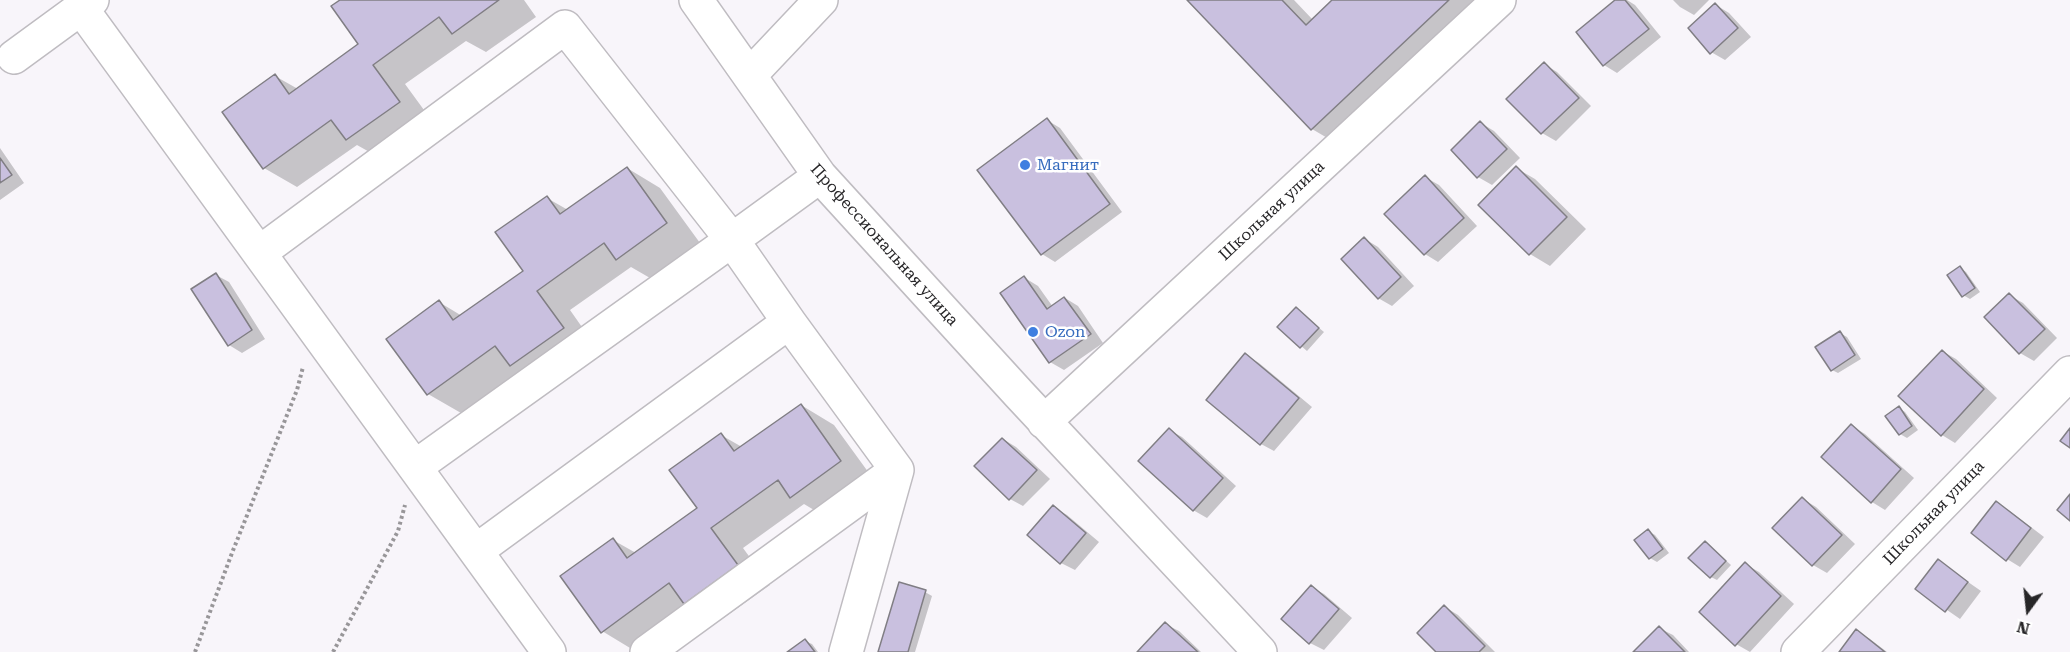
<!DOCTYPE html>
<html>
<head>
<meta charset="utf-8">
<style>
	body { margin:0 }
	#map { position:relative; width:2070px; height:652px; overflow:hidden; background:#f8f5fa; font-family:"Roboto Serif",serif }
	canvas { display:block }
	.north { position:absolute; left:1998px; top:580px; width:60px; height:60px; -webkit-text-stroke:4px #fff; paint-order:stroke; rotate:195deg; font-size:16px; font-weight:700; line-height:24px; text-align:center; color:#272628 }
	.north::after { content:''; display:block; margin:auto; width:21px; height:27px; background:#272628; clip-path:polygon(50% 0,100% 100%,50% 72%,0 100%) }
</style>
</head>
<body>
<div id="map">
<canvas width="2070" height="652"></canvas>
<div class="north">N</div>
</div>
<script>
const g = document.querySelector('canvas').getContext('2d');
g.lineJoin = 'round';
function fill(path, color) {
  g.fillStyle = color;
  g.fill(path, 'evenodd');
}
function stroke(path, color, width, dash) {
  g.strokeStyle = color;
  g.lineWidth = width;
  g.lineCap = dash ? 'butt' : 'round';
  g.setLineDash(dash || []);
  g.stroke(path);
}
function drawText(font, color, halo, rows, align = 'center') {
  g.font = font + ' "Roboto Serif",serif';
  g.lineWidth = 5;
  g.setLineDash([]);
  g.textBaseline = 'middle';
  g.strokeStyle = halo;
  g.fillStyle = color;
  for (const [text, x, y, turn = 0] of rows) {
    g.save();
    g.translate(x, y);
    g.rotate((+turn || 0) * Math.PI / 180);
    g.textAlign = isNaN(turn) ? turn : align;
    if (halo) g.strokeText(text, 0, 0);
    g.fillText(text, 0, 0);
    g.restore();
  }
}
fill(new Path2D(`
	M343 0H524L536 17 486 52 466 41 405 84 432 121 380 158 357 145 297 187 264 168 275 76 298 89 361 45Z
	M1189 0H1294L1313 20 1334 0H1496L1341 146 1312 129Z
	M1617 0H1627L1635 5 1661 37 1617 73 1604 65Z
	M1673 0H1709L1694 15 1680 7Z
	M1716 5 1729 13 1751 37 1725 60 1711 52Z
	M1544 64 1557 72 1591 106 1556 141 1542 133 1508 99Z
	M1047 120 1060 128 1122 212 1055 262 1042 254Z
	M1481 123 1494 131 1520 158 1492 185 1478 177Z
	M0 148 24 183 0 200Z
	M627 168 660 188 700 243 650 278 631 267 570 310 596 347 544 384 521 371 461 413 428 394 439 302 462 316 525 271 547 198 568 210Z
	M1516 168 1535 179 1586 229 1550 266 1530 254 1480 205Z
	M1425 177 1439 185 1477 226 1438 262 1425 254Z
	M1365 239 1378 247 1414 286 1392 306 1378 298Z
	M1960 268 1966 272 1980 292 1970 299 1963 295Z
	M216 275 229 282 265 339 242 353 229 345Z
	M1025 278 1038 286 1053 307 1065 298 1078 306 1103 343 1064 370 1050 362Z
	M2009 295 2023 303 2057 338 2034 361 2020 353 1986 317Z
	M1296 309 1324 332 1307 351 1279 327Z
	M1840 333 1847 337 1861 359 1838 373 1832 370Z
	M1942 351 1956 359 1997 398 1955 443 1942 435Z
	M1246 355 1259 363 1312 407 1274 451 1261 444Z
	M801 405 834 425 874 480 824 516 804 504 743 548 770 585 718 622 694 608 635 651 602 631 613 540 636 553 699 508 721 435 742 447Z
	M1899 408 1905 412 1918 430 1907 438 1900 434Z
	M1852 426 1865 434 1914 478 1885 510 1872 502Z
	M1169 430 1182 437 1236 486 1207 518 1193 510Z
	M1003 439 1016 447 1050 479 1023 506 1010 499Z
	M1803 499 1816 507 1855 544 1827 573 1813 565 1774 528Z
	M1996 503 2010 511 2044 537 2020 567 2007 559Z
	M1053 507 1067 515 1099 542 1075 570 1061 563Z
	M1648 531 1655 535 1669 553 1657 562 1650 558 1636 540Z
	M1705 542 1731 565 1717 580 1711 577Z
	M1938 561 1981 591 1960 619 1917 589Z
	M1745 564 1759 572 1794 604 1750 652 1736 644Z
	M1311 587 1324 594 1352 618 1324 650 1310 643Z
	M925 592 932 596 915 652H880Z
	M1445 607 1458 615 1495 652H1438Z
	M1165 624 1179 631 1201 652H1139Z
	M1659 628 1673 635 1689 652H1635Z
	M1857 631 1870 639 1887 652H1840Z
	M805 641 812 644 818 652H789Z`), '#0003');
const building = new Path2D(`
	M340 0H499L452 34 439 17 373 65 400 102 346 140 331 120 263 169 222 112 275 74 289 94 358 44 331 6Z
	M1187 0H1282L1306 25 1332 0H1449L1311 130Z
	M1615 0H1625L1649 29 1603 66 1576 32Z
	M1715 3 1738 28 1710 54 1688 28Z
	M1544 62 1579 98 1541 134 1506 99Z
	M1047 118 1110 204 1041 255 977 170Z
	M1480 121 1507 149 1477 178 1451 150Z
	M0 158 12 175 0 183Z
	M1516 166 1567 217 1529 255 1478 205Z
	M627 167 667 223 616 260 604 243 537 291 564 328 510 366 495 346 427 395 386 339 439 300 453 320 523 271 495 232 547 196 560 214Z
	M1425 175 1464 218 1424 255 1384 214Z
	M1364 237 1401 277 1378 299 1341 259Z
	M1960 266 1975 288 1962 297 1947 275Z
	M216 273 252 330 228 346 191 289Z
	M1024 276 1047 309 1064 297 1091 334 1049 363 1000 293Z
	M2009 293 2045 329 2019 354 1984 317Z
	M1296 307 1319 328 1300 348 1277 327Z
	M1840 331 1855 355 1831 371 1815 347Z
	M1942 350 1984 389 1941 436 1898 396Z
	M1245 353 1299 398 1260 445 1206 400Z
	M801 404 841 461 790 498 778 480 711 528 738 565 684 604 669 583 601 633 560 576 613 538 627 558 697 508 669 470 721 433 734 451Z
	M1899 406 1912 426 1899 435 1885 416Z
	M1851 424 1901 469 1871 503 1821 457Z
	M1169 428 1223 478 1193 511 1138 461Z
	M2070 428V448L2060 441Z
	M1002 438 1037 470 1009 500 974 466Z
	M2070 494V521L2057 510Z
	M1802 497 1842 535 1812 566 1772 528Z
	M1996 501 2031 528 2006 561 1971 533Z
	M1053 505 1086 533 1060 564 1027 535Z
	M1648 529 1663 549 1649 559 1634 540Z
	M1705 541 1726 561 1710 578 1688 558Z
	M1938 559 1968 582 1945 612 1915 589Z
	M1745 562 1781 596 1735 646 1699 612Z
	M899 582 926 590 908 652H878Z
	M1311 585 1339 609 1309 644 1281 619Z
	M1444 605 1485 646 1479 652H1436L1417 633Z
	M1165 622 1198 652H1137Z
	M1659 626 1685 652H1633Z
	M1856 629 1885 652H1839Z
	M805 639 815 652H787Z`);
fill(building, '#c9c0df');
stroke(building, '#807e84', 1.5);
const minor = new Path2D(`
	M696 0 820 176 1019 394 1260 652
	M81 8 549 652
	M14 57 92 0
	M750 75 821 0
	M259 253 565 27 732 240 415 467
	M1044 422 1499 0
	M476 551 789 322 732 240 820 176
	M647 652 897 470 789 322
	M846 652 897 470
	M1798 652 2070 373`);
stroke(minor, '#bfbcc1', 36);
stroke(new Path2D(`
	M195 652 232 553 297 390 303 367
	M333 652 398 531 405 505`), '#989699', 4, [3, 3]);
stroke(minor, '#fff', 33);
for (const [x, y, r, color] of [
	[1025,165,6,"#3f7fe0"],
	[1033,332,6,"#3f7fe0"]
]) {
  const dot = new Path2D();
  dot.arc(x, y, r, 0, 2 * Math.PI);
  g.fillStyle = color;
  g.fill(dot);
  stroke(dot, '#fff', 2);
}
drawText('16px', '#366cbe', '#fff', [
	["Магнит",1037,165],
	["Ozon",1045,332]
], 'left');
drawText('16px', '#272628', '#fff', [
	["Школьная улица",1272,211,-43],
	["Профессиональная улица",884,245,48],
	["Школьная улица",1934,513,-46]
]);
</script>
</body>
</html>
